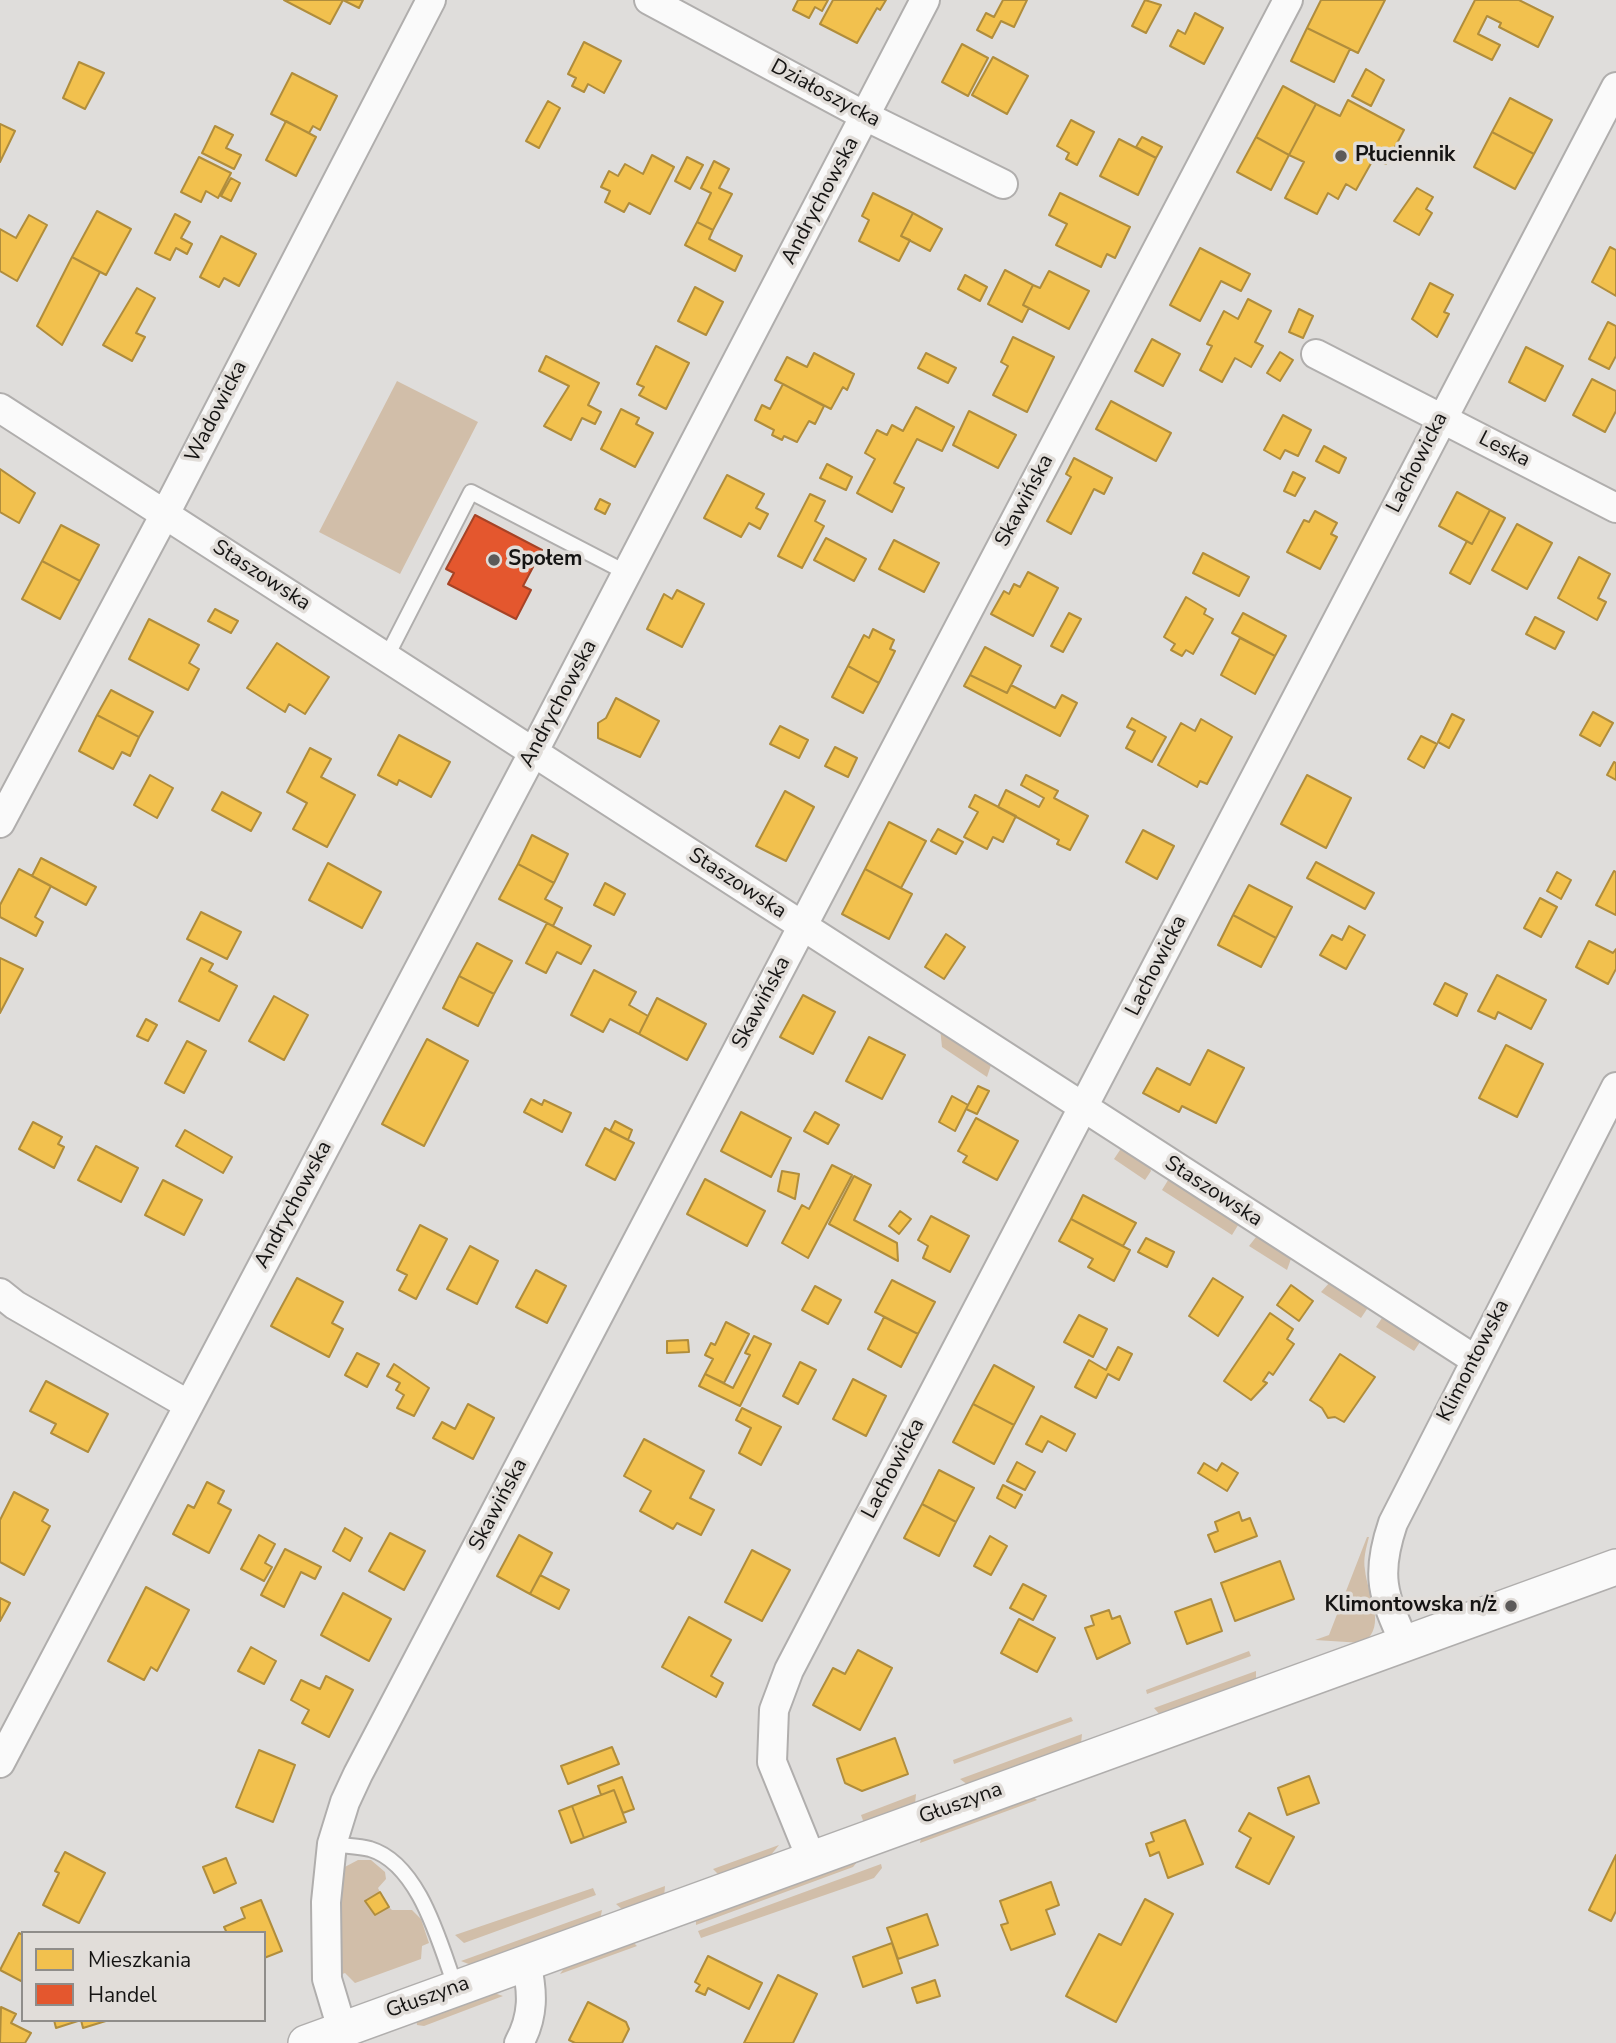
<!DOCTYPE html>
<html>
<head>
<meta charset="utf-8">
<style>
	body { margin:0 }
	#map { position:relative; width:1616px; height:2043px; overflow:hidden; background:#dfdddb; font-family:"Nunito Sans",sans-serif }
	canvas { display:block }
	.legend { position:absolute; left:21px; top:1931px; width:245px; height:91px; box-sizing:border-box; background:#e1ddd9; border:2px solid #8f8d8a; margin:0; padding:9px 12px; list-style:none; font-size:21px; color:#151413 }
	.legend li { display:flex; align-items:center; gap:14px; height:35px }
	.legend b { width:35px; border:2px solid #8f8d8a }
</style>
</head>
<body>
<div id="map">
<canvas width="1616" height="2043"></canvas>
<ul class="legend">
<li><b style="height:19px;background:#f2c14e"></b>Mieszkania</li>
<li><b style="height:19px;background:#e4572e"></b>Handel</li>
</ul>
</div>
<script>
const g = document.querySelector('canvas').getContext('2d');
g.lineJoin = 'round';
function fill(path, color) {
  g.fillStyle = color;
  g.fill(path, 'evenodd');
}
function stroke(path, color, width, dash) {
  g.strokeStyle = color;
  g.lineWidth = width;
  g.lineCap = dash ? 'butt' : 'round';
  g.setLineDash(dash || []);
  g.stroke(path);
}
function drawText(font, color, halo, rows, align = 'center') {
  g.font = font + ' "Nunito Sans",sans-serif';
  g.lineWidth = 7;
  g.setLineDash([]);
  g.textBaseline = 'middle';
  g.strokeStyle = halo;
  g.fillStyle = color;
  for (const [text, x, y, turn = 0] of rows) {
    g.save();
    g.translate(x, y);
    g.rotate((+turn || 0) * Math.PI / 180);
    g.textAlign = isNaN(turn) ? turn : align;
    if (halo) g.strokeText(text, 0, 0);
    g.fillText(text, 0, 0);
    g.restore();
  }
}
fill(new Path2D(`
	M397 381 478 422 400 574 319 532Z
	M940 1028 992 1062 987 1077 942 1047Z
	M1122 1147 1149 1164 1151 1171 1145 1180 1114 1159Z
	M1170 1177 1240 1222 1232 1235 1162 1190Z
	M1261 1236 1292 1256 1287 1270 1249 1246 1256 1237Z
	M1331 1281 1366 1303 1367 1309 1361 1318 1321 1292Z
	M1388 1317 1422 1339 1414 1351 1376 1327 1382 1318Z
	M1367 1537H1369C1366 1549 1363 1558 1365 1570 1367 1594 1388 1625 1363 1643L1315 1640 1329 1635Z
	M1249 1651 1251 1656 1147 1694 1146 1690Z
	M1256 1671V1681L1161 1716 1154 1708Z
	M1071 1717 1073 1721 954 1764 953 1760Z
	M1082 1734 1081 1744 968 1785 960 1779Z
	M916 1794 915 1804 864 1823 861 1815Z
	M1030 1794 1037 1800 920 1843 922 1834Z
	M779 1845 770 1856 720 1876 713 1869Z
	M358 1860H371L385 1872 386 1879 378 1888 380 1892 366 1901 375 1915 389 1907 392 1910H412L421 1919 429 1943 422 1946 421 1959 355 1983 345 1973 337 1976 341 1869Z
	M858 1861 853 1867 696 1925V1916Z
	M881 1864 882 1868 874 1878 701 1938 698 1931Z
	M665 1886 664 1897 624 1911 616 1904Z
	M593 1888 596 1895 464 1943 455 1935Z
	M602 1910 600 1920 471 1965 461 1961Z
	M631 1940 637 1946 560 1974 565 1967Z
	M494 1993 503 1996 424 2026 417 2025 416 2019Z`), '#d1bea9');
const homes = new Path2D(`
	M284 0H343L330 24Z
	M343 0H363L359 8Z
	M798 0H828L822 11 815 7 809 18 793 10Z
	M833 0H886L880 10 877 8 857 43 820 24Z
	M1003 0H1027L1014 27 1001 21 992 38 977 30 986 13 994 17Z
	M1145 0 1161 5 1146 33 1132 26Z
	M1321 0H1385L1358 53 1307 28Z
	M1475 0H1519L1553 17 1538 47 1499 27 1501 23 1487 16 1478 34 1500 45 1492 60 1454 41Z
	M1195 13 1223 28 1204 64 1170 46 1178 30 1185 34Z
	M1307 28 1350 49 1334 82 1291 61Z
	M584 42 621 61 604 93 588 84 584 92 572 86 576 78 568 74Z
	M962 44 988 58 968 96 942 82Z
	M993 57 1028 76 1007 114 972 95Z
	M79 62 104 73 85 109 63 98Z
	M1366 69 1384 80 1371 106 1352 96Z
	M292 73 337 96 320 130 313 126 309 133 271 114Z
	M1283 86 1316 104 1289 155 1256 137Z
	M1510 98 1552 120 1534 154 1492 132Z
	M1348 100 1404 130 1386 164 1374 158 1356 190 1346 184 1338 199 1328 193 1317 214 1285 198 1304 162 1289 155 1316 104 1340 116Z
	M548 101 560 108 539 148 526 141Z
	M1071 120 1094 132 1077 165 1066 159 1069 153 1057 146Z
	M286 121 316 137 296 176 266 160Z
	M0 124 15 131 0 162Z
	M215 126 233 135 226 148 241 155 234 169 202 153Z
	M1492 132 1534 154 1515 189 1474 167Z
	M1142 137 1162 147 1156 158 1136 147Z
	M1256 137 1289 155 1271 190 1237 172Z
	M1119 139 1156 158 1138 195 1100 176Z
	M652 155 674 167 650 214 629 203 624 212 605 202 610 191 601 187 609 171 618 176 625 164 643 174Z
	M199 157 231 173 218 198 206 191 201 202 181 192Z
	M687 157 703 165 690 189 675 181Z
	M714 161 729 169 719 188 732 194 713 230 697 222 711 193 701 188Z
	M231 178 240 183 231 201 221 196Z
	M1417 188 1433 197 1426 209 1432 213 1419 235 1394 221Z
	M873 193 913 213 901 236 910 240 899 261 859 241 869 220 862 216Z
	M1060 193 1130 227 1115 258 1107 254 1101 267 1056 245 1067 224 1049 215Z
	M97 211 131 229 106 275 72 257Z
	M913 213 942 229 930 251 901 236Z
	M175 214 190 222 181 238 192 244 187 254 176 248 170 260 155 253Z
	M29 215 47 225 17 281 0 271V229L16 238Z
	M697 222 713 230 709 239 742 256 735 271 685 245Z
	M221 236 256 254 239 286 224 278 219 287 200 277Z
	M1610 247 1616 250V296L1592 282Z
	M1200 248 1250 274 1241 291 1221 281 1200 321 1170 305Z
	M72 257 100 272 62 345 37 326Z
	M1005 270 1033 285 1023 305 1029 308 1022 322 988 304Z
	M1049 271 1089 291 1069 329 1023 305 1033 285 1040 288Z
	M965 275 987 287 980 301 958 289Z
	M1430 283 1453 295 1444 312 1449 314 1437 337 1412 319Z
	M695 287 723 302 706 335 678 321Z
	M137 288 155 298 136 333 145 337 132 361 103 345Z
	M1248 299 1271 311 1255 342 1263 346 1251 367 1235 358 1222 382 1200 370 1212 346 1207 344 1224 311 1238 319Z
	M1299 309 1313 316 1303 338 1289 332Z
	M1608 322 1616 326V356L1609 369 1589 359Z
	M1013 337 1054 357 1027 412 993 395 1008 366 1001 362Z
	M1152 339 1180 354 1163 386 1135 371Z
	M656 346 689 363 666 409 639 395 644 387 637 384Z
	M1526 347 1563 366 1545 401 1509 382Z
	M1280 352 1293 360 1280 381 1267 373Z
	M814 353 854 374 847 390 843 387 831 409 775 380 787 357 807 367Z
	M926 353 956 368 948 383 918 368Z
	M546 356 599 383 588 405 601 412 595 424 582 418 571 440 544 426 569 386 539 371Z
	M1592 379 1616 391V411L1605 432 1573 415Z
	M783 384 824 406 815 424 809 421 797 442 784 436 782 440 772 435 774 430 755 420 762 405 770 409Z
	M1111 401 1171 433 1156 461 1096 429Z
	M916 407 954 427 942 451 917 439 894 483 904 488 892 512 857 493 875 459 865 453 877 430 887 435 892 425 903 431Z
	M621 409 639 418 636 424 653 433 635 467 601 449Z
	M969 411 1016 435 998 468 953 445Z
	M1283 415 1311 430 1298 456 1285 450 1280 459 1264 450Z
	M1324 446 1346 458 1339 473 1316 461Z
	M1074 458 1112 478 1104 494 1094 489 1071 534 1047 521 1071 477 1066 474Z
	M827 464 852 477 846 490 820 478Z
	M0 469 35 493 19 523 0 512Z
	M1293 472 1305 478 1295 496 1284 491Z
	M727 475 764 494 756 508 768 514 760 529 749 523 741 537 704 518Z
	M1457 492 1490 510 1472 544 1439 526Z
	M810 494 825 501 815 521 824 526 802 568 778 556Z
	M600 499 610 504 605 514 595 509Z
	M1490 510 1505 518 1470 584 1450 573 1467 541 1472 544Z
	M1315 511 1337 523 1331 534 1337 537 1320 569 1287 552 1304 520 1309 522Z
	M1517 524 1552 543 1527 589 1492 570Z
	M61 525 99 545 80 581 42 561Z
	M826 538 866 559 854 581 814 560Z
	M894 540 939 563 924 592 879 569Z
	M1203 553 1249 577 1239 596 1193 573Z
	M1579 557 1610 574 1598 598 1606 602 1597 620 1558 598Z
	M42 561 80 581 60 619 22 599Z
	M1028 572 1058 588 1033 636 991 614 1004 591 1009 594 1014 584 1020 587Z
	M677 590 704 604 682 647 647 629 664 594 672 599Z
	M1186 597 1206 609 1204 614 1213 619 1193 654 1186 650 1182 656 1171 650 1175 644 1164 637Z
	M215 609 238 621 231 633 208 621Z
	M1069 613 1081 619 1063 652 1051 646Z
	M1243 613 1286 636 1275 656 1232 633Z
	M1535 617 1564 632 1555 649 1526 634Z
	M149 619 199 645 189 663 199 669 188 690 129 659Z
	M873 629 894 640 890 649 895 651 879 683 848 666 864 635 869 638Z
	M1240 638 1275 656 1255 694 1221 675Z
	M277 643 329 677 305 714 289 704 285 712 247 688Z
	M985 647 1021 666 1007 693 970 675Z
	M848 666 879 683 863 713 832 697Z
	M970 675 1007 693 1011 685 1055 708 1062 695 1077 703 1060 736 964 686Z
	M111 690 153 712 139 737 97 715Z
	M616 698 659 721 640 757 598 738V723L606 718Z
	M1593 712 1613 723 1600 746 1580 735Z
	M1452 714 1464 720 1449 748 1438 742Z
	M97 715 139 737 130 756 122 752 113 769 79 751Z
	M1132 718 1166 737 1152 762 1126 748 1135 731 1127 727Z
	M1201 719 1232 737 1207 784 1200 781 1197 787 1158 765 1181 723 1195 731Z
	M780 726 808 740 799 758 770 744Z
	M399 735 450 762 431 797 399 780 397 785 378 775Z
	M1421 736 1437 744 1424 768 1408 759Z
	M835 747 857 758 848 777 825 766Z
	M310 748 331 759 321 777 355 795 327 847 293 829 307 803 287 792Z
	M1614 762 1616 763V780L1607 775Z
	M150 775 173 788 157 818 134 805Z
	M1026 775 1058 791 1054 798 1088 816 1070 850 1057 844 1059 840 998 807 1006 790 1039 807 1044 798 1021 785Z
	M1307 775 1351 798 1326 848 1281 824Z
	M785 791 814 807 786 861 756 846Z
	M222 792 261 813 251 831 212 810Z
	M975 795 1016 816 1003 842 993 837 987 849 964 837 978 812 969 807Z
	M889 822 926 841 901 888 865 869Z
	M938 829 963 842 956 854 931 841Z
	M1143 830 1174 846 1157 879 1126 862Z
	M532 835 568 854 554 883 518 864Z
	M41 858 96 887 86 905 32 876Z
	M1316 862 1374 893 1365 909 1307 878Z
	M328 863 381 892 362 928 309 900Z
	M518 864 554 883 545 899 562 908 553 926 499 899Z
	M19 869 51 886 35 917 43 922 36 936 0 917V905Z
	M865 869 912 894 889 939 842 914Z
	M1614 871 1616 872V915L1596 905Z
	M1557 872 1571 880 1561 899 1547 891Z
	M605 883 625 894 614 915 594 905Z
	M1249 885 1292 907 1276 938 1233 915Z
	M1540 898 1557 907 1541 937 1524 928Z
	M201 912 241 932 227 959 187 939Z
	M1233 915 1276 938 1261 967 1218 945Z
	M547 923 591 946 581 964 557 952 546 973 526 963Z
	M1349 926 1365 935 1346 969 1320 955 1332 935 1342 940Z
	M946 934 965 947 944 979 925 967Z
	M1589 941 1613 953 1616 949V969L1608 984 1576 967Z
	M477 943 512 961 494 994 459 976Z
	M0 958 23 969 0 1013Z
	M201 958 213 964 209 971 237 986 219 1021 179 1001Z
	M594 970 636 992 629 1005 648 1016 639 1034 610 1019 603 1032 571 1015Z
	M1497 975 1546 1000 1531 1029 1498 1012 1495 1019 1478 1011Z
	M459 976 494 994 478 1026 443 1008Z
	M1445 983 1467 994 1457 1016 1434 1004Z
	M803 995 835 1012 813 1054 780 1037Z
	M274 996 308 1015 284 1060 249 1041Z
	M657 998 706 1024 687 1060 639 1034Z
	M146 1019 157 1025 148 1041 137 1036Z
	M869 1037 905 1055 882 1099 846 1081Z
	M427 1039 468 1061 424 1146 382 1124Z
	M187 1041 206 1051 184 1093 165 1083Z
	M1506 1045 1543 1064 1517 1117 1479 1098Z
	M1208 1050 1244 1068 1216 1123 1182 1106 1179 1112 1143 1093 1157 1068 1190 1085Z
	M978 1086 989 1091 977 1114 966 1109Z
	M952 1096 968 1105 955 1131 939 1122Z
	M531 1099 542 1105 544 1100 571 1113 562 1132 524 1112Z
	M741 1112 791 1138 771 1177 721 1151Z
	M815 1112 839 1125 828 1144 804 1131Z
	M976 1118 1018 1141 997 1180 963 1162 967 1156 958 1151Z
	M615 1121 632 1130 628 1140 610 1131Z
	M33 1122 62 1137 58 1144 64 1147 54 1168 19 1149Z
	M605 1128 634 1143 615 1180 586 1165Z
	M185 1130 232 1157 223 1173 176 1146Z
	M96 1146 138 1168 121 1202 78 1180Z
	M832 1165 852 1175 808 1258 782 1243 802 1205 809 1209Z
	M782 1171 799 1174 795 1199 778 1191Z
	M854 1176 871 1185 854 1220 897 1243 898 1261 829 1224Z
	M705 1179 765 1211 747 1246 687 1214Z
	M163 1180 202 1200 184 1235 145 1215Z
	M1083 1195 1136 1223 1123 1246 1071 1219Z
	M900 1211 911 1219 899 1234 889 1226Z
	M931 1216 969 1236 950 1272 923 1258 928 1246 918 1240Z
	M1071 1219 1130 1250 1114 1281 1088 1267 1093 1259 1059 1241Z
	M420 1225 447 1239 416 1299 399 1290 407 1275 397 1270Z
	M1146 1238 1174 1252 1167 1267 1138 1252Z
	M470 1246 498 1261 477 1304 447 1289Z
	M536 1270 566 1286 547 1323 516 1307Z
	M297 1278 343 1302 332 1323 343 1329 329 1357 271 1326Z
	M1213 1278 1243 1297 1218 1336 1189 1316Z
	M892 1280 935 1302 918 1334 875 1312Z
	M1291 1285 1313 1301 1299 1321 1277 1305Z
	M815 1286 841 1300 828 1324 802 1310Z
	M1270 1313 1293 1329 1287 1339 1294 1344 1273 1375 1269 1372 1263 1381 1267 1383 1251 1400 1224 1381Z
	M1079 1315 1107 1329 1093 1357 1064 1342Z
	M884 1317 918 1334 901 1367 868 1349Z
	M726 1322 749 1334 724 1383 705 1374 713 1359 705 1355 711 1343 715 1345Z
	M754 1336 771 1344 740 1406 699 1386 705 1374 733 1388 750 1355 745 1353Z
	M688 1340 689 1352 667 1353V1341Z
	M1118 1347 1132 1354 1119 1380 1108 1374 1096 1398 1075 1387 1089 1360 1106 1370Z
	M357 1353 379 1364 367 1387 345 1375Z
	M1340 1354 1375 1377 1344 1422 1335 1417 1328 1418 1322 1408 1310 1400Z
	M800 1362 816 1370 798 1404 783 1396Z
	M394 1364 429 1388 414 1416 397 1408 404 1395 396 1390 400 1383 387 1376Z
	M994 1365 1034 1387 1014 1425 973 1404Z
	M853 1379 886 1396 866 1436 833 1419Z
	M46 1381 108 1414 88 1452 51 1433 56 1424 30 1411Z
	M468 1404 494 1418 473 1459 433 1438 442 1422 455 1429Z
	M973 1404 1014 1425 994 1464 953 1442Z
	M742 1408 781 1427 761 1465 739 1453 751 1428 736 1420Z
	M1041 1416 1075 1434 1066 1451 1048 1441 1042 1452 1026 1444Z
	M644 1439 704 1471 690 1498 714 1510 701 1535 677 1523 673 1529 640 1511 651 1491 624 1476Z
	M1017 1462 1035 1472 1025 1490 1007 1481Z
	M1204 1463 1217 1471 1222 1463 1238 1473 1227 1491 1198 1473Z
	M939 1470 974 1488 956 1522 922 1504Z
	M207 1482 224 1491 218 1503 231 1510 209 1553 173 1534 188 1505 194 1508Z
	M1003 1485 1022 1495 1015 1508 997 1498Z
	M14 1492 48 1510 42 1521 50 1526 24 1575 0 1562V1520Z
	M922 1504 956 1522 939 1556 904 1538Z
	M1239 1512 1242 1521 1250 1518 1257 1536 1215 1552 1208 1535 1218 1531 1215 1522Z
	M345 1528 362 1538 350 1561 333 1551Z
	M390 1533 425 1551 404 1590 369 1571Z
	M259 1535 275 1544 265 1563 272 1567 264 1581 241 1569Z
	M519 1535 552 1553 530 1594 497 1576Z
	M990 1536 1007 1546 991 1575 974 1566Z
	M285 1549 321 1567 315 1579 301 1572 284 1607 261 1595Z
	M752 1550 790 1570 762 1621 725 1602Z
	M1280 1561 1294 1599 1235 1621 1221 1583Z
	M540 1575 569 1590 559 1609 530 1594Z
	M1023 1584 1046 1596 1033 1620 1010 1608Z
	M146 1587 189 1610 157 1671 151 1667 144 1680 108 1661Z
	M343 1593 391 1619 369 1661 321 1635Z
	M0 1598 10 1603 0 1621Z
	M1211 1599 1222 1631 1187 1644 1175 1612Z
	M1109 1610 1112 1619 1120 1616 1130 1643 1097 1659 1085 1628 1094 1625 1091 1616Z
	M689 1617 731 1640 711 1676 723 1683 716 1697 662 1667Z
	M1019 1619 1055 1638 1037 1672 1001 1653Z
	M251 1647 276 1661 264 1684 238 1671Z
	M858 1650 892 1668 860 1730 813 1705 833 1668 845 1674Z
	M326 1676 353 1690 329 1737 302 1723 309 1710 291 1700 301 1680 320 1689Z
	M895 1738 908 1774 862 1791 845 1783 837 1759Z
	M612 1747 619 1764 568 1784 561 1766Z
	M259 1750 295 1765 273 1822 236 1807Z
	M1309 1776 1319 1803 1287 1815 1278 1788Z
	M622 1777 634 1809 623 1813 614 1790 601 1795 598 1786Z
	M614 1790 626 1822 584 1838 572 1806Z
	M572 1806 584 1838 571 1843 559 1811Z
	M1249 1813 1294 1837 1269 1884 1236 1867 1251 1838 1239 1831Z
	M1185 1820 1203 1864 1168 1878 1159 1852 1150 1856 1146 1844 1154 1841 1151 1833Z
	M65 1852 105 1873 79 1923 43 1905 59 1873 55 1871Z
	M1616 1855V1911L1611 1921 1589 1910Z
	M226 1858 236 1883 214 1893 203 1867Z
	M1051 1882 1059 1905 1046 1910 1055 1934 1011 1950 1001 1925 1008 1923 1000 1901Z
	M380 1892 389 1907 375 1915 365 1901Z
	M1145 1899 1173 1914 1116 2022 1066 1996 1099 1934 1121 1945Z
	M261 1900 282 1951 264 1958V1933H227L224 1927 245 1918 241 1908Z
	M927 1914 938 1945 898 1959 887 1928Z
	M19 1933 23 1935V1982L0 1970Z
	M892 1943 902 1973 863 1987 853 1957Z
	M708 1956 762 1983 749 2009 708 1988 705 1995 696 1991 700 1985 695 1982Z
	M778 1975 817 1994 793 2043H744Z
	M935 1980 940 1996 917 2003 912 1988Z
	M588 2002 626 2022 629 2029 622 2043H575L569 2040Z
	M1 2007 16 2014 11 2023 31 2033 25 2043H0Z
	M54 2020H81L56 2028Z
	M81 2020H109L83 2028Z`);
fill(homes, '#f2c14e');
stroke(homes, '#b08d3c', 2);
const shops = new Path2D(`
	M475 515 542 550 523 586 531 590 516 619 448 584 454 573 446 569Z`);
fill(shops, '#e4572e');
stroke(shops, '#a64326', 2);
const service = new Path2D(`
	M386 658 471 492 627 573
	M332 1844C344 1846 358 1846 370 1849 420 1864 440 1945 456 1988`);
const minor = new Path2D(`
	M649 0 865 116 1003 184
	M1316 354 1616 508
	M0 408 1474 1359
	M0 823 165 514 431 0
	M0 1293 15 1305 189 1405
	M1405 1644C1383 1595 1375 1576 1393 1523L1616 1087
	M0 1763 533 753 925 0
	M811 1858 772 1762 774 1710 789 1670 1616 87
	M342 2029 327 1979 326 1902 332 1844 345 1802 358 1774 1288 0
	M519 2043C534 2016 533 1992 526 1962`);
const tertiary = new Path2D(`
	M306 2043 1616 1567`);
stroke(service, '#b0aead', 18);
stroke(minor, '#b0aead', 32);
stroke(tertiary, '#b0aead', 38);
stroke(service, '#fafafa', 14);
stroke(minor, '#fafafa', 28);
stroke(tertiary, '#fafafa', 35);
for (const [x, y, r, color] of [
	[1341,156,7,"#5c5a59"],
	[494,560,7,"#5c5a59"],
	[1511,1606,7,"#5c5a59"]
]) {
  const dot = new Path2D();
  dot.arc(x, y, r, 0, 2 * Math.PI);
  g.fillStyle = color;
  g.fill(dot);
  stroke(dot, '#e1ddd9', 2.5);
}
drawText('21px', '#151413', '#e1ddd9', [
	["Działoszycka",825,94,28],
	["Andrychowska",821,201,-62],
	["Wadowicka",217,412,-63],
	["Leska",1504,450,27],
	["Lachowicka",1418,463,-63],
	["Skawińska",1025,501,-62],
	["Staszowska",261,576,33],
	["Andrychowska",559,704,-62],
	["Staszowska",737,884,33],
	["Lachowicka",1157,966,-63],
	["Skawińska",762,1003,-62],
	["Staszowska",1213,1192,33],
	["Andrychowska",294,1205,-62],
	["Klimontowska",1474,1361,-63],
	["Lachowicka",894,1469,-62],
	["Skawińska",499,1505,-62],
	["Głuszyna",961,1804,-20],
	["Głuszyna",428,1998,-20]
]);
drawText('bold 21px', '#151413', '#e1ddd9', [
	["Płuciennik",1355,156],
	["Społem",508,560],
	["Klimontowska n/ż",1497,1606,"right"]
], 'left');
</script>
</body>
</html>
